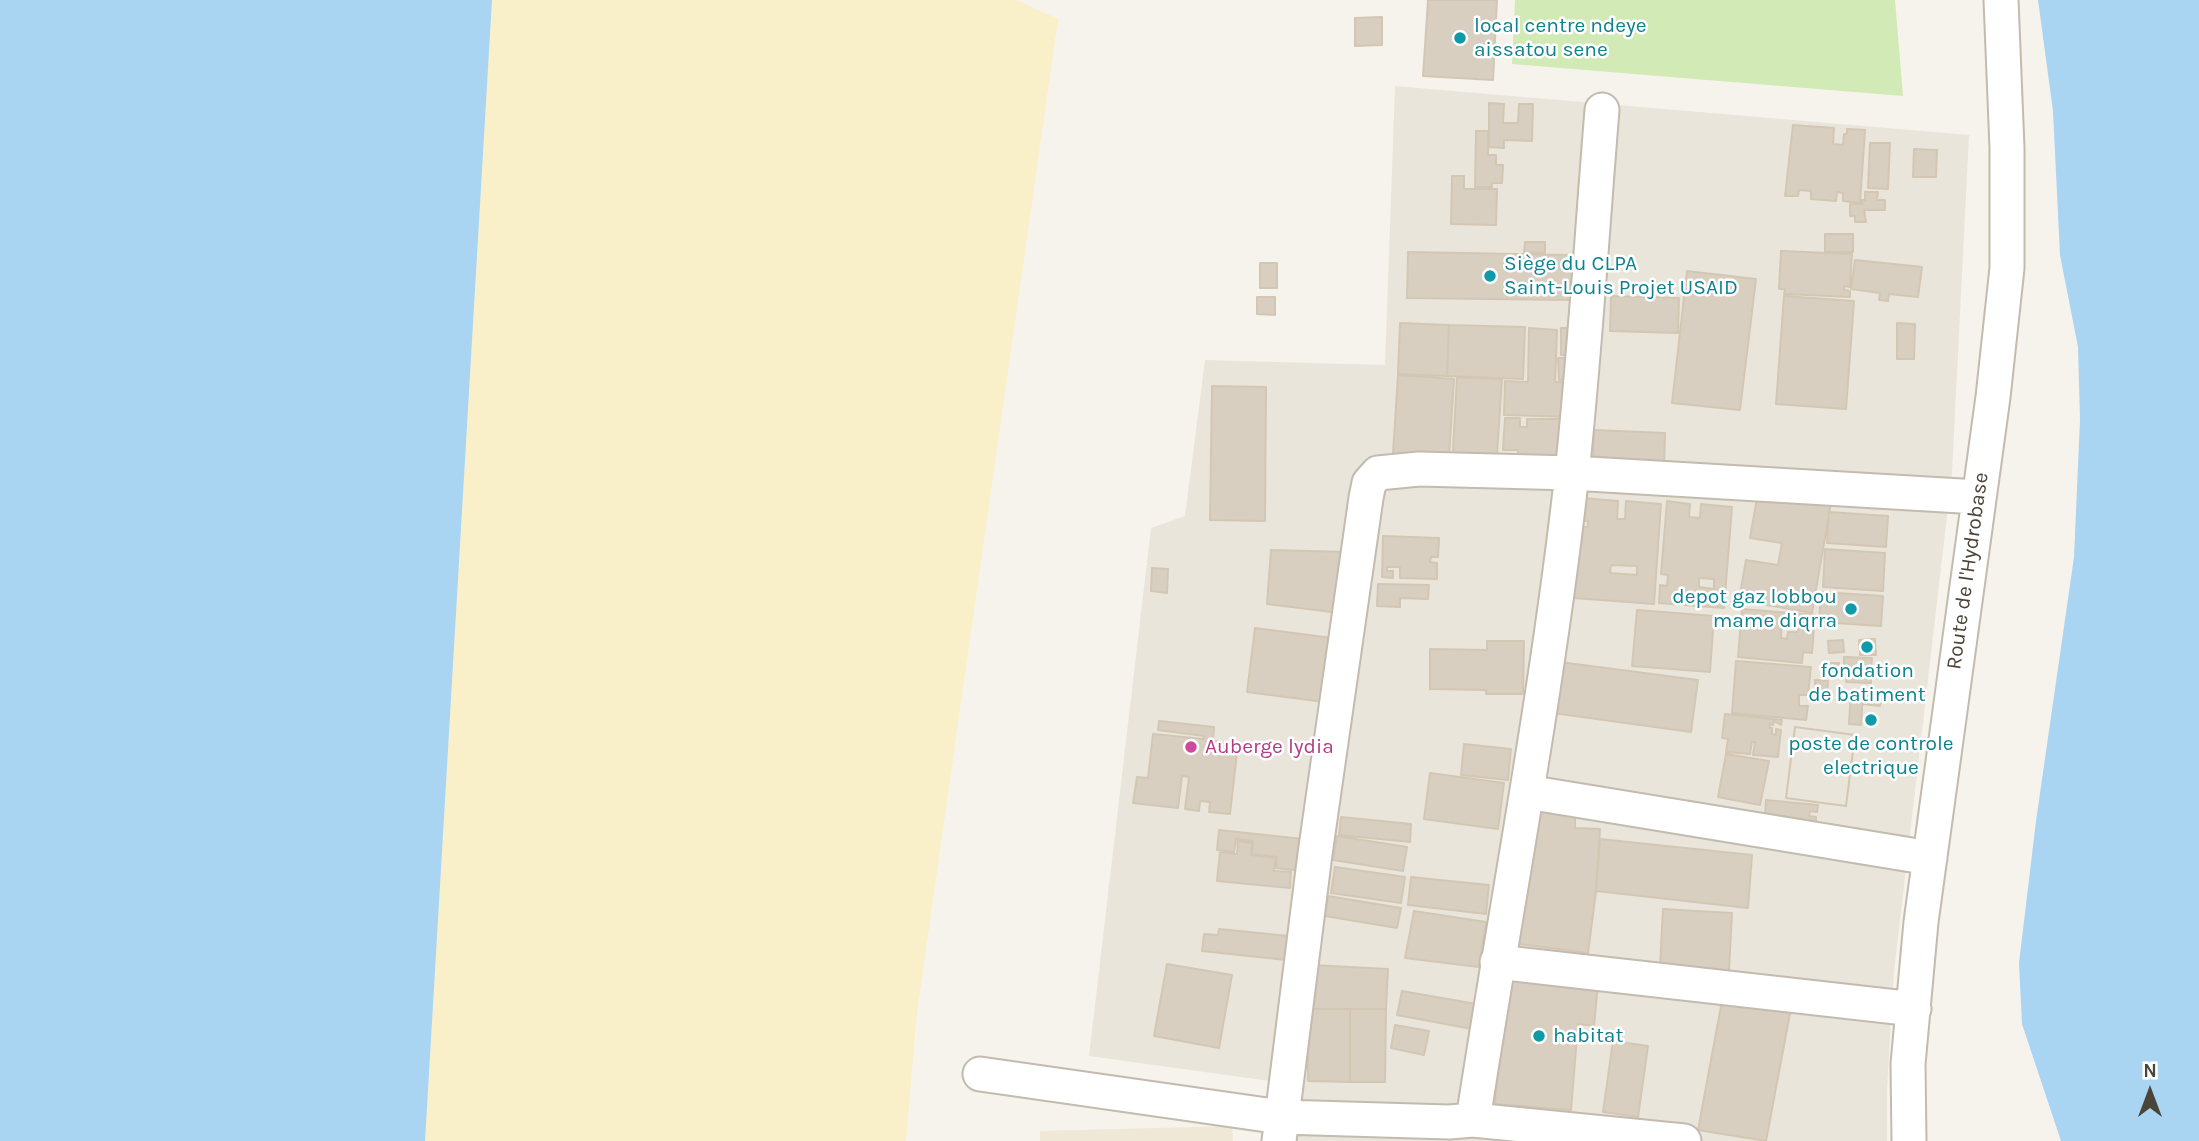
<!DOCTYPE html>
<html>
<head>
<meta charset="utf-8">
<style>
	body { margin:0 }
	#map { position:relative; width:2199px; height:1141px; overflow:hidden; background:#f6f3ec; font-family:Karla,sans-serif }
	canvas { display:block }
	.north { position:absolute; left:2115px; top:1057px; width:70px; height:70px; -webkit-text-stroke:5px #fff; paint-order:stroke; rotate:0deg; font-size:19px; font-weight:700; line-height:28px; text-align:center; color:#4b4439 }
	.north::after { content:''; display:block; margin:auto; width:24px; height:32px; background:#4b4439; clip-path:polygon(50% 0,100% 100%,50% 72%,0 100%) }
</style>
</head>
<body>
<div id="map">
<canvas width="2199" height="1141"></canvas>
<div class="north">N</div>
</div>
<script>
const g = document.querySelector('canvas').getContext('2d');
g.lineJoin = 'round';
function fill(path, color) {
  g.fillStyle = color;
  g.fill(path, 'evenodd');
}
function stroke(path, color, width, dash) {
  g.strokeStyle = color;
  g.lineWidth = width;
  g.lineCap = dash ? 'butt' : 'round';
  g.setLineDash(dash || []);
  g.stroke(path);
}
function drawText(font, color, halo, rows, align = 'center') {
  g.font = font + ' Karla,sans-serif';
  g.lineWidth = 5;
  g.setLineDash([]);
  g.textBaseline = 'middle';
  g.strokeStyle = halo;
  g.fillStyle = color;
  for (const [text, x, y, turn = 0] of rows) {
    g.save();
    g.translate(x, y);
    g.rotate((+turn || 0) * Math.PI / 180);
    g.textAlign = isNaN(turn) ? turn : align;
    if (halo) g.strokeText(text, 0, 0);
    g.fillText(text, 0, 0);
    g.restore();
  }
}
fill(new Path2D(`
	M1395 86 1969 135 1952 473 1894 972 1887 1090V1141H1287L1291 1084 1089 1056 1151 528 1185 516 1205 360 1385 365Z`), '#eae5da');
fill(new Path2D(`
	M1232 1126 1233 1141H1040V1131Z`), '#efe8d6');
fill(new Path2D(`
	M1515 0H1895L1903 96 1512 64Z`), '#d2eab5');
fill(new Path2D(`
	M492 0H1016L1058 19 917 1012 906 1141H425Z`), '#f9efc9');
fill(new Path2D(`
	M0 0H492L425 1141H0Z
	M2038 0H2199V1141H2061L2022 1024 2019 963 2036 821 2074 557 2080 420 2078 347 2060 255 2053 111Z`), '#a9d4f2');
const building = new Path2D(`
	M1428 0H1497L1493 80 1423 76Z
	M1382 17V45L1355 46V18Z
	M1489 103 1504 104 1503 123H1518L1519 104H1533L1532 141 1504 140V148L1489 147Z
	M1793 125 1834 128 1833 144 1843 145 1844 134H1847V129L1865 130 1860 203 1843 201V193L1837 192 1836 201 1811 199V191L1799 190 1798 196H1785Z
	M1476 131H1488V155H1496V165H1503L1502 183H1492V187H1475Z
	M1870 143H1890L1888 189 1868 188Z
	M1914 149 1937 150 1936 177H1913Z
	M1452 176H1464V189H1497L1496 225 1451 224Z
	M1865 192H1878L1877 200H1885V210H1864L1866 222H1855V216H1850V204H1862V200H1865Z
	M1825 234H1853V252H1825Z
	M1525 242H1545V253L1524 252Z
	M1781 251 1852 254 1850 287 1844 286V290L1850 291V297L1784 294 1785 289H1779Z
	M1408 252 1572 255 1571 300 1407 298Z
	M1855 260 1922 267 1918 297 1889 294 1888 301 1879 300 1880 293 1851 289Z
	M1260 263H1277V288H1260Z
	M1687 271 1756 279 1740 410 1672 403Z
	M1611 296 1679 298 1678 333 1610 331Z
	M1784 296 1854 301 1846 409 1776 404Z
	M1257 297H1275V315L1257 314Z
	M1400 323 1449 325 1447 376 1398 374Z
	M1897 323 1915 324 1914 359H1897Z
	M1449 325 1525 327 1523 379 1447 376Z
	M1529 328 1557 330 1555 382H1575L1574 417 1504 415 1505 381 1528 382Z
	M1561 328H1574V355H1561Z
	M1558 358H1573L1574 379 1559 380Z
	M1398 375 1454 379 1449 457 1393 454Z
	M1457 377 1502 379 1496 469 1452 467Z
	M1212 386 1266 387 1265 521 1210 520Z
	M1505 418H1520V427H1527V419H1561L1560 460 1518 459V450H1503Z
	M1594 430 1665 433 1664 469 1593 467Z
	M1759 487 1831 503 1812 613 1739 600 1746 560 1778 565 1782 543 1750 538Z
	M1582 498 1618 501 1617 519H1625L1626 501 1661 504 1654 604 1574 598 1580 527H1588V521L1580 520ZM1611 565 1637 566V575L1610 573Z
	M1667 501 1690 504 1689 517 1700 518 1701 504 1732 507 1724 608 1659 603 1660 585 1667 586 1668 575 1661 574ZM1699 578 1714 579V589L1699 587Z
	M1829 512 1888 516 1886 547 1827 543Z
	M1383 536 1439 538 1438 557H1431L1430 562 1437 563V579L1400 578V567H1387V571H1393V578L1382 577Z
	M1825 549 1885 553 1883 591 1823 587Z
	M1271 550 1348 552 1340 613 1267 604Z
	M1152 568 1168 569 1167 593 1151 591Z
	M1378 584 1429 585 1428 599 1400 598V607L1377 606Z
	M1821 592 1883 596 1881 626 1819 622Z
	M1742 609 1815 615 1812 653 1803 652 1802 663 1738 657ZM1782 619 1798 620V632H1788L1787 639 1781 638Z
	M1637 610 1714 616 1710 672 1632 666Z
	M1255 628 1332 638 1324 702 1247 692Z
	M1875 639 1876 655H1860L1859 640Z
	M1843 640 1844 652 1829 653 1828 641Z
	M1487 641H1524L1523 694H1486V690L1430 689V649L1487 650Z
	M1844 657 1872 658 1871 668 1844 667Z
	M1736 661 1811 667 1808 695H1799V706H1808L1806 720 1732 713Z
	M1560 662 1698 680 1691 732 1553 713Z
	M1826 663H1839V675H1826Z
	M1847 670 1871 671V683L1846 682Z
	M1815 680 1828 681 1827 694 1815 693Z
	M1851 691 1863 692 1861 725 1849 724Z
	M1864 694 1881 695 1880 706 1863 704Z
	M1725 714 1782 720 1781 725 1774 721 1773 725 1770 724 1769 728H1772V734L1776 735V729L1781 730 1778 757 1753 755 1755 742H1752L1750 754 1726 752 1728 739 1722 738Z
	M1159 721 1214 727 1213 741 1238 744 1230 814 1209 812 1210 802 1200 801 1199 811 1185 809 1189 777 1182 776 1178 808 1133 803 1137 777 1148 778 1153 734 1204 739V736L1158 730Z
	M1795 727 1855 735 1846 806 1786 798Z
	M1795 727 1855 735 1846 806 1786 798Z
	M1464 744 1511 749 1508 780 1461 775Z
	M1726 754 1769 761 1760 805 1718 797Z
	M1430 773 1504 783 1498 829 1424 819Z
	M1766 800 1818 805 1817 812 1810 811 1809 816 1816 817V821L1765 815Z
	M1540 810 1575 815V828L1600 829 1596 891 1588 953 1519 944Z
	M1341 817 1411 824 1410 842 1339 835Z
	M1219 830 1303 839 1300 871 1276 868 1277 857 1252 854 1253 841 1236 839 1234 852 1217 850Z
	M1337 836 1407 847 1403 871 1333 860Z
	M1600 839 1752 855 1748 908 1596 891Z
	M1238 841 1252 843 1251 855 1276 858 1274 871 1291 872 1290 888 1217 881 1220 852 1237 854Z
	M1335 867 1405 877 1401 903 1331 893Z
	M1411 877 1489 885 1486 914 1408 905Z
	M1328 896 1401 908 1397 928 1325 916Z
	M1663 909 1732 913 1729 971 1660 966Z
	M1414 911 1486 922 1479 967 1405 958Z
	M1219 929 1289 936 1286 960 1202 951 1204 934 1218 935Z
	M1167 964 1232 975 1219 1048 1154 1036Z
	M1311 965 1388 969 1386 1009H1308Z
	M1506 976 1598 984 1594 1026 1578 1024 1571 1110 1495 1104Z
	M1724 990 1792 1003 1766 1141 1698 1130Z
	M1402 991 1476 1004 1472 1029 1397 1015Z
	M1308 1009H1350V1082L1308 1081Z
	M1350 1009H1386L1385 1082H1350Z
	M1395 1025 1429 1031 1424 1055 1391 1048Z
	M1613 1041 1648 1046 1638 1117 1603 1112Z`);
fill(building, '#d8cfc1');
stroke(building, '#d3c7b4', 2);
const minor = new Path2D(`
	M1527 792 1930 858
	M1497 962 1914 1009
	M980 1074 1281 1117 1449 1122 1473 1120 1684 1141
	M1473 1120C1506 905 1548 690 1572 473 1585 353 1592 231 1602 110
	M1279 1141 1315 854 1366 498 1369 483 1378 473 1419 469 1572 473 1978 497
	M1909 1141 1908 1064 1921 922 1993 397 2007 268V148L2001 0`);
stroke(minor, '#c2bbae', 37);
stroke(minor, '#fff', 33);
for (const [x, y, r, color] of [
	[1460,38,7,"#0f9aa8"],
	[1490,276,7,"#0f9aa8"],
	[1851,609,7,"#0f9aa8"],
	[1867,647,7,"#0f9aa8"],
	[1871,720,7,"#0f9aa8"],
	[1191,747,7,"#d1479c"],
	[1539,1036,7,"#0f9aa8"]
]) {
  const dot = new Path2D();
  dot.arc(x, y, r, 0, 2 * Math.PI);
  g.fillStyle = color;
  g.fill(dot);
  stroke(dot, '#fff', 2.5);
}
drawText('21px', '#0d838f', '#fff', [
	["local centre ndeye",1474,26],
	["aissatou sene",1474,50],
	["Siège du CLPA",1504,264],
	["Saint-Louis Projet USAID",1504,288],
	["depot gaz lobbou",1837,597,"right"],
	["mame diqrra",1837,621,"right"],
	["fondation",1867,671,"center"],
	["de batiment",1867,695,"center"],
	["poste de controle",1871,744,"center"],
	["electrique",1871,768,"center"],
	["habitat",1553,1036]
], 'left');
drawText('21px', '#4b4439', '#fff', [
	["Route de l'Hydrobase",1968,571,-82]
]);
drawText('21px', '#b23c85', '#fff', [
	["Auberge lydia",1205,747]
], 'left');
</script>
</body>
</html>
